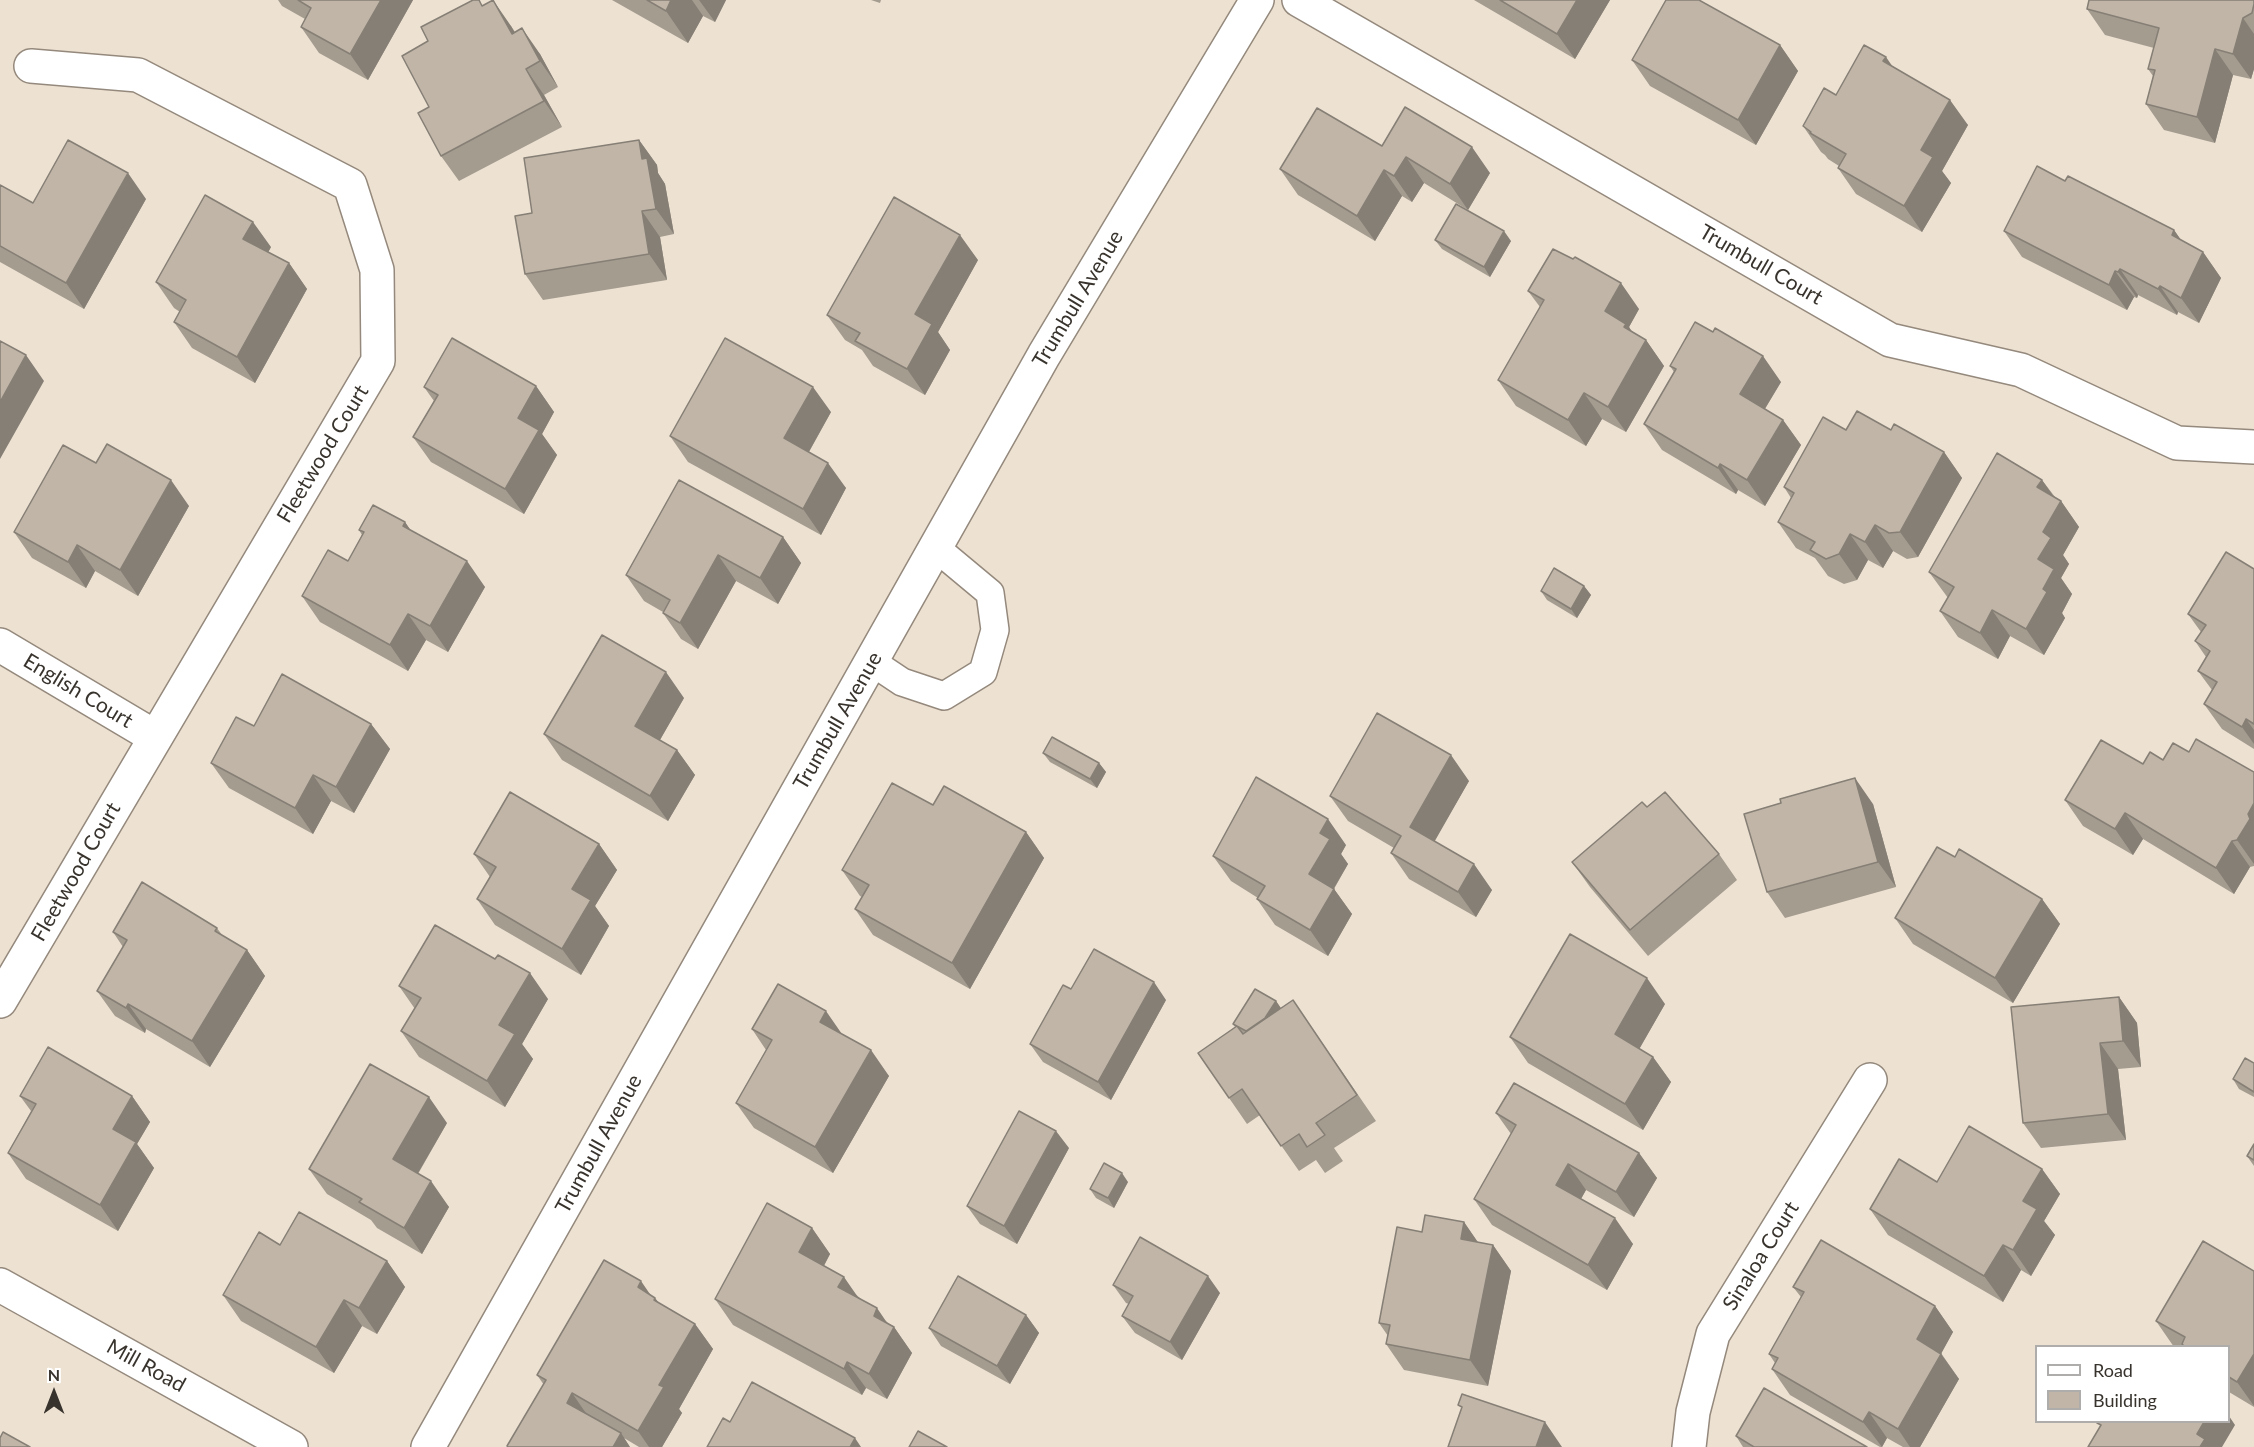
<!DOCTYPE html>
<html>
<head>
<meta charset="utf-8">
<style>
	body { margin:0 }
	#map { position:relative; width:2254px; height:1447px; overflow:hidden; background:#ede1d2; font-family:Lato,sans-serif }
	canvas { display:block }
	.legend { position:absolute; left:2035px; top:1345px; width:195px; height:78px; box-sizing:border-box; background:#fff; border:2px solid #afadab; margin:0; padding:8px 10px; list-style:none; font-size:18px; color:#38332d }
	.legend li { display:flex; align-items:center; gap:12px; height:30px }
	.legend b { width:30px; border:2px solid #afadab }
	.north { position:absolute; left:24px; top:1363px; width:60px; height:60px; -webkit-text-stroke:4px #fff; paint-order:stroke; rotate:0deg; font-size:16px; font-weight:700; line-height:24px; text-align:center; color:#38332d }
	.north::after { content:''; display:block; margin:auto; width:21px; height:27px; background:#38332d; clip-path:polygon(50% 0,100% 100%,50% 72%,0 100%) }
</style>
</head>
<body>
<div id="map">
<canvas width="2254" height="1447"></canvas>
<ul class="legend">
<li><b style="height:8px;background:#fff"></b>Road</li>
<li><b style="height:16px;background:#c0b5a7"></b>Building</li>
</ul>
<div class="north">N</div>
</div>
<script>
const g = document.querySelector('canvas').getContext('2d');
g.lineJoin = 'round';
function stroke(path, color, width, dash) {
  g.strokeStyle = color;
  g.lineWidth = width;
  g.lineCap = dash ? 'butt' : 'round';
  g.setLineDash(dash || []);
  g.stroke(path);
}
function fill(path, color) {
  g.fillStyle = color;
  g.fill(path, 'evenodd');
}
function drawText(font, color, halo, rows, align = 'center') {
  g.font = font + ' Lato,sans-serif';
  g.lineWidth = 4.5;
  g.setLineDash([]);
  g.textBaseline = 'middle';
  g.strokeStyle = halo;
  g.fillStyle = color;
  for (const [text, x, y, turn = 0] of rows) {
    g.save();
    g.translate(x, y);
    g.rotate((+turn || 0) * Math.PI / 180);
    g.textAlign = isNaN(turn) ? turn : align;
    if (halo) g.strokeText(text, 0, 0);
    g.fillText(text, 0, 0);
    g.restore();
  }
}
const lane = new Path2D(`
	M872 662 902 682 944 696 983 672 995 630 990 593 936 548`);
const street = new Path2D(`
	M1299 0 1890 340 2021 370 2177 443 2254 447
	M0 645 155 737
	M0 1001 378 361 377 270 350 185 138 75 31 66
	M0 1285 291 1447
	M428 1447 1044 355 1257 0
	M1689 1447 1693 1412 1713 1334 1870 1080`);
stroke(lane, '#94897c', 30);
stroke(street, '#94897c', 36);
stroke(lane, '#fff', 27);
stroke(street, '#fff', 33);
fill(new Path2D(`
	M278 0H413L368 80 319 53 301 27 305 19 282 6Z
	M612 0H726L715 22 703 16 688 43Z
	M871 0H881L880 3Z
	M1474 0H1610L1575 59Z
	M2254 0V69L2251 79 2233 75 2215 143 2164 130 2146 104 2153 76 2148 69 2154 48 2105 35 2087 9Z
	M483 6 511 26 515 32 540 54 558 87 544 95 562 127 459 181 441 156 429 107 428 41Z
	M1780 45 1798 71 1756 145 1650 86 1632 60Z
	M1892 66 1968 125 1942 171 1951 183 1922 232 1856 194 1838 168 1839 166 1828 159 1825 155 1821 152 1803 126 1836 95Z
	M639 140 657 165 658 173 665 184 674 234 660 237 667 280 543 300 525 274 532 213Z
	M1382 146 1490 173 1468 210 1424 183 1412 202 1402 196 1375 241 1298 195 1280 169Z
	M2065 181 2174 230 2181 240 2203 252 2221 278 2199 323 2178 312 2177 315 2138 295 2137 298 2134 297 2127 310 2022 257 2004 231Z
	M0 185 33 203 146 199 84 309 0 262Z
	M1435 240 1511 241 1490 277 1442 249Z
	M271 247 268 252 289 263 307 289 255 383 192 348 174 322 180 312 174 308 156 282Z
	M978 260 938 332 950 350 925 395 873 366 862 350 845 340 827 315Z
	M1528 291 1639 309 1629 327 1631 331 1646 340 1664 366 1626 432 1602 419 1586 446 1516 406 1498 380 1540 307Z
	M1670 366 1781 382 1765 409 1783 420 1801 445 1765 506 1738 490 1736 494 1662 450 1644 424 1674 372Z
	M536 386 554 412 542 434 557 455 524 514 431 462 413 437 434 401 424 387Z
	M831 412 809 452 846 488 821 535 688 462 670 436Z
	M1846 430H1891L1944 452 1962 478 1918 557 1907 559 1893 551 1883 568 1868 560 1857 580 1844 584 1828 576 1815 558 1796 548 1778 522 1791 498 1784 487Z
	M96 463 189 506 138 596 95 571 86 588 32 558 14 532Z
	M2042 480 2055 497 2061 501 2079 527 2063 555 2069 564 2061 578 2072 594 2062 613 2065 618 2044 655 2010 636 1998 659 1958 637 1940 611 1948 598 1929 572Z
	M405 522 410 530 485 587 448 652 426 640 408 671 320 622 302 596 348 561 362 535 359 530Z
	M783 537 801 563 778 604 736 581 698 649 681 639 663 613V612L644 601 626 575Z
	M2254 569V749L2222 729 2204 704 2212 690 2198 671 2206 657 2195 641 2201 632 2188 614Z
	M1584 586 1591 595 1577 618 1547 600 1541 591Z
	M684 698 660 740 677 750 695 775 668 821 562 760 544 734Z
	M371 724 390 749 354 813 331 801 313 834 229 788 211 763 254 726Z
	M2189 752 2254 772V866L2250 867 2234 894 2143 839 2133 855 2083 826 2065 800 2143 764Z
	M1043 753 1099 763 1106 772 1097 788 1050 762Z
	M1469 781 1434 841 1492 890 1476 917 1409 879 1391 853 1394 848 1348 821 1330 796Z
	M1873 804 1896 887 1785 918 1767 892Z
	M933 805 1026 832 1044 858 970 989 873 935 855 909 862 897 860 896 842 870Z
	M1647 807 1719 854 1737 880 1648 956 1590 887 1572 862Z
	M599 844 617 870 595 906 609 926 581 975 495 925 477 899 490 877 474 854Z
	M1346 845 1341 854 1348 864 1334 889 1352 914 1328 956 1275 925 1257 899 1258 898 1231 881 1213 856Z
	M1955 857 2042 899 2060 924 2013 1003 1913 944 1895 918Z
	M217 928 222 935 247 950 265 976 210 1067 146 1029 145 1033 115 1016 97 991 123 947 113 932Z
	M399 986 548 999 522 1044 533 1059 505 1107 419 1057 401 1031 415 1009Z
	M2119 997 2137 1023 2141 1067 2118 1069 2126 1140 2041 1148 2023 1123Z
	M1166 1000 1111 1100 1043 1062 1030 1044Z
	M1293 1000 1376 1121 1334 1148 1343 1161 1325 1173 1316 1160 1299 1171 1260 1115 1247 1124 1198 1053 1235 1027 1233 1024 1276 1001 1281 1008Z
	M1665 1004 1639 1049 1653 1057 1671 1082 1643 1130 1528 1063 1510 1037Z
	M752 1029 843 1035 889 1076 833 1173 754 1128 736 1103 766 1050Z
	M2254 1063V1097L2239 1089 2233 1079Z
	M20 1096H132L150 1122 137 1144 154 1168 118 1231 26 1179 8 1153 31 1111Z
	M1496 1113 1639 1153 1657 1178 1634 1217 1586 1190 1581 1199 1633 1244 1607 1290 1492 1225 1474 1199 1511 1134Z
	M447 1123 418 1174 449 1207 422 1254 377 1228 371 1220 327 1194 309 1169Z
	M2254 1144V1166L2247 1156Z
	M1069 1148 1017 1244 980 1224 967 1206Z
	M2042 1169 2060 1194 2044 1221 2055 1235 2031 1276 2021 1270 2003 1302 1888 1235 1870 1209 1937 1182Z
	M1128 1182 1114 1208 1096 1198 1090 1189Z
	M1464 1222 1478 1243 1493 1245 1511 1271 1488 1386 1404 1370 1386 1344 1388 1336 1379 1323 1422 1232Z
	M812 1228 830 1254 824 1266 888 1323 894 1327 912 1353 887 1399 866 1388 862 1395 733 1325 715 1299Z
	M280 1245 387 1261 405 1287 377 1334 362 1326 334 1373 241 1321 223 1295Z
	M2254 1271V1407L2229 1392V1347H2174L2156 1321Z
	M1113 1285 1220 1293 1182 1360 1135 1333 1122 1316 1129 1304 1126 1303Z
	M1793 1287 1935 1306 1953 1332 1941 1353 1959 1379 1920 1447H1903L1887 1438 1882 1447H1880L1790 1395 1772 1369 1775 1363 1769 1354 1801 1297Z
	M651 1295 655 1298 659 1303 695 1324 713 1349 679 1409 682 1413 662 1447H639L624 1438 630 1447 544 1385 537 1375Z
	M1026 1315 1039 1333 1010 1384 941 1346 929 1328Z
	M1736 1436 1867 1447H1743Z`), '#a59c90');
fill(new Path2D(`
	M381 0H413L368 80 350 54Z
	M493 0 511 26 530 59 512 34Z
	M671 0H692L703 16 688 43 666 11Z
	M699 0H726L715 22Z
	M1577 0H1610L1575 59 1557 34Z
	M2243 18 2254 34V69L2251 79 2233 54Z
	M522 28 540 54 558 87 540 61Z
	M1780 45 1798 71 1756 145 1738 120Z
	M2215 49 2233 75 2215 143 2197 117Z
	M1886 57 1904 83 1883 61Z
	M526 69 544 95 562 127 544 101Z
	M1950 100 1968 125 1942 171 1951 183 1922 232 1904 206 1921 150Z
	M639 140 657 165 658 173 665 184 674 234 656 209 642 159Z
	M1472 147 1490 173 1468 210 1450 184Z
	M1406 157 1424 183 1412 202 1394 176Z
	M1384 170 1402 196 1375 241 1357 216Z
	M128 173 146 199 84 309 66 283Z
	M642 211 660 237 667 280 649 254Z
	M253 222 271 247 262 264 243 239Z
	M2174 230 2192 256 2172 235Z
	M1504 231 1511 241 1490 277 1484 267Z
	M960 235 978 260 938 332 950 350 925 395 907 369 915 314Z
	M2203 252 2221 278 2199 323 2181 298Z
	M289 263 307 289 255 383 237 357Z
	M2120 269 2138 295 2137 298 2118 272Z
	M2115 271 2134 297 2127 310 2109 285Z
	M1621 283 1639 309 1629 327 1642 347 1646 340 1664 366 1626 432 1608 407 1605 311Z
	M2160 286 2178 312 2177 315 2158 289Z
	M26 355 44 381 0 459V402Z
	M1763 356 1781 382 1758 420 1740 394Z
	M536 386 554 412 542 434 557 455 524 514 505 489 518 418Z
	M813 387 831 412 802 464 784 438Z
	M1584 393 1602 419 1586 446 1568 420Z
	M1783 420 1801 445 1765 506 1747 480Z
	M1944 452 1962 478 1918 557 1900 532Z
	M828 463 846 488 821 535 803 509Z
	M1720 464 1738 490 1736 494 1718 468Z
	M171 480 189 506 138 596 120 570Z
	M2042 480 2059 504 2061 501 2079 527 2063 555 2069 564 2061 578 2072 594 2062 613 2065 618 2044 655 2026 629 2043 532 2037 487Z
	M405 522 423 548 403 526Z
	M1875 525 1893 551 1883 568 1865 542Z
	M1850 534 1868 560 1857 580 1839 554Z
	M783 537 801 563 778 604 760 578Z
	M77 545 95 571 86 588 68 562Z
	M718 555 736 581 698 649 680 623Z
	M467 561 485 587 448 652 430 626Z
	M1584 586 1591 595 1577 618 1571 609Z
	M1992 610 2010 636 1998 659 1980 633Z
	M408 614 426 640 408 671 390 645Z
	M666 672 684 698 653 752 635 726Z
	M2246 719 2254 730V744L2242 727Z
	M371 724 390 749 354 813 336 787Z
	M677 750 695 775 668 821 650 796Z
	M1451 755 1469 781 1428 853 1410 827Z
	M1099 763 1106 772 1097 788 1090 779Z
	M313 775 331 801 313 834 295 808Z
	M1855 778 1873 804 1896 887 1878 862Z
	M2254 803V864L2237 840 2248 814Z
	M2125 813 2143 839 2133 855 2115 829Z
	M1328 819 1346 845 1341 854 1348 864 1327 900 1309 874 1320 833Z
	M1026 832 1044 858 970 989 952 963Z
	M2232 841 2250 867 2234 894 2216 868Z
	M599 844 617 870 595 906 609 926 581 975 562 949 572 889Z
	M1474 864 1492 890 1476 917 1458 892Z
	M1334 889 1352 914 1328 956 1310 930Z
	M2042 899 2060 924 2013 1003 1995 978Z
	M247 950 265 976 210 1067 192 1041Z
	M530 973 548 999 522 1044 533 1059 505 1107 487 1081 499 1025Z
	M1647 978 1665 1004 1633 1060 1615 1034Z
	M1154 982 1166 1000 1111 1100 1098 1082Z
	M2119 997 2137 1023 2141 1067 2123 1041Z
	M1276 1001 1282 1010 1255 1036Z
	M128 1004 146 1029 145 1033 126 1008Z
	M826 1011 844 1037 820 1022Z
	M2100 1043 2118 1069 2126 1140 2108 1114Z
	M871 1050 889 1076 833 1173 815 1147Z
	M1653 1057 1671 1082 1643 1130 1625 1104Z
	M132 1096 150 1122 137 1144 154 1168 118 1231 100 1205 113 1129Z
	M429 1097 447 1123 411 1185 393 1159Z
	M1056 1131 1069 1148 1017 1244 1004 1226Z
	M1639 1153 1657 1178 1634 1217 1616 1192Z
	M1568 1164 1586 1190 1574 1211 1556 1185Z
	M2042 1169 2060 1194 2044 1221 2055 1235 2031 1276 2013 1250 2023 1201Z
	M1122 1173 1128 1182 1114 1208 1108 1198Z
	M431 1181 449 1207 422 1254 404 1228Z
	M1615 1218 1633 1244 1607 1290 1588 1265Z
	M1464 1222 1482 1248 1461 1239Z
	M812 1228 830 1254 817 1278 799 1252Z
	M1493 1245 1511 1271 1488 1386 1470 1360Z
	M2003 1245 2021 1270 2003 1302 1984 1276Z
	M387 1261 405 1287 377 1334 359 1308Z
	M1208 1276 1220 1293 1182 1360 1170 1342Z
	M844 1277 862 1303 838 1287Z
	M641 1281 654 1300 655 1298 673 1323 638 1287Z
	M344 1300 362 1326 334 1373 316 1347Z
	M1935 1306 1953 1332 1935 1365 1917 1339Z
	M877 1308 892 1330 894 1327 912 1353 887 1399 869 1374 874 1316Z
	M1026 1315 1039 1333 1010 1384 997 1366Z
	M695 1324 713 1349 679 1409 682 1413 662 1447H649L638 1431 659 1385Z
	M1941 1354 1959 1379 1920 1447H1910L1898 1429Z
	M2254 1354V1406L2237 1382Z
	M847 1362 866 1388 862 1395 844 1369Z
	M572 1393 590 1419 567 1403Z
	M1869 1412 1887 1438 1882 1447 1863 1422Z
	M2229 1416 2235 1425 2222 1447H2200L2197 1434 2204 1422H2229Z
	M1545 1422 1562 1447H1536Z
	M621 1433 630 1447H613Z
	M855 1438 861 1447H850Z`), '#867f75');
const building = new Path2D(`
	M298 0H381L350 54 301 27 311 8Z
	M473 0H479L482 6 493 0 512 34 522 28 540 61 526 69 544 101 441 156 418 113 429 107 402 56 428 41 421 27Z
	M647 0H671L666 11Z
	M1500 0H1577L1557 34Z
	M1666 0H1699L1780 45 1738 120 1632 60Z
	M2089 0H2254V4L2252 13 2243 18 2233 54 2215 49 2197 117 2146 104 2155 70 2148 69 2159 28 2087 9Z
	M1864 45 1886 57 1883 61 1950 100 1921 150 1933 157 1904 206 1838 168 1846 154 1810 133 1811 132 1803 126 1824 88 1836 95Z
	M1405 107 1472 147 1450 184 1406 157 1394 176 1384 170 1357 216 1280 169 1317 108 1382 146Z
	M68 140 128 173 66 283 0 246V185L33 203Z
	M639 140 642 159 647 158 656 209 642 211 649 254 525 274 515 216 532 213 524 158Z
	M2037 166 2065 181 2068 176 2174 230 2172 235 2203 252 2181 298 2160 286 2158 289 2120 269 2118 272 2115 271 2109 285 2004 231Z
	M205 195 253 222 243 239 289 263 237 357 174 322 186 300 156 282Z
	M894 197 960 235 915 314 932 324 907 369 855 341 860 333 827 315Z
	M1456 204 1504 231 1484 267 1435 240Z
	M1553 249 1573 259 1575 257 1621 283 1605 311 1626 324 1624 327 1646 340 1608 407 1584 393 1568 420 1498 380 1544 300 1528 291Z
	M1695 322 1713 332 1715 328 1763 356 1740 394 1783 420 1747 480 1720 464 1718 468 1644 424 1676 369 1670 366Z
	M452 338 536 386 518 418 539 430 505 489 413 437 438 395 424 387Z
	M725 338 813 387 784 438 828 463 803 509 670 436Z
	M0 341 26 355 0 402Z
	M1857 411 1891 430 1894 424 1944 452 1900 532 1889 533 1875 525 1865 542 1850 534 1839 554 1826 559 1810 550 1815 542 1778 522 1794 493 1784 487 1823 417 1846 430Z
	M107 444 171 480 120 570 77 545 68 562 14 532 63 445 96 463Z
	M1997 453 2042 480 2037 487 2061 501 2043 532 2051 538 2038 559 2054 569 2043 589 2047 592 2026 629 1992 610 1980 633 1940 611 1954 587 1929 572Z
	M679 480 783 537 760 578 718 555 680 623 663 613 670 600 626 575Z
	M373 505 405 522 403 526 467 561 430 626 408 614 390 645 302 596 328 550 348 561 364 532 359 530Z
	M2226 552 2254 569V724L2246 719 2242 727 2204 704 2217 682 2198 671 2210 651 2195 641 2206 625 2188 614Z
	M1554 568 1584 586 1571 609 1541 591Z
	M602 635 666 672 635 726 677 750 650 796 544 734Z
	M282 674 371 724 336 787 313 775 295 808 211 763 236 717 254 726Z
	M1377 713 1451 755 1410 827 1474 864 1458 892 1391 853 1401 836 1330 796Z
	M1052 737 1099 763 1090 779 1043 753Z
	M2196 739 2254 772V803L2248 814 2250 819 2237 840 2232 841 2216 868 2125 813 2115 829 2065 800 2101 740 2143 764 2150 752 2163 760 2173 743 2189 752Z
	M1256 777 1328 819 1320 833 1330 839 1309 874 1334 889 1310 930 1257 899 1265 886 1213 856Z
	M1855 778 1878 862 1767 892 1744 814 1781 803 1780 799Z
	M892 783 933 805 944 786 1026 832 952 963 855 909 869 885 842 870Z
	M510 792 599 844 572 889 591 900 562 949 477 899 496 867 474 854Z
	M1665 792 1719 854 1630 930 1572 862 1642 802 1647 807Z
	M1937 847 1955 857 1959 849 2042 899 1995 978 1895 918Z
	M142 882 217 928 215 931 247 950 192 1041 128 1004 126 1008 97 991 127 940 113 932Z
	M435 925 495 959 498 955 530 973 499 1025 515 1034 487 1081 401 1031 421 998 399 986Z
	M1570 934 1647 978 1615 1034 1653 1057 1625 1104 1510 1037Z
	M1094 949 1154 982 1098 1082 1030 1044 1063 985 1071 989Z
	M778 984 826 1011 820 1022 871 1050 815 1147 736 1103 772 1040 752 1029Z
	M1255 989 1276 1001 1265 1018 1246 1031 1233 1024Z
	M2119 997 2123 1041 2100 1043 2108 1114 2023 1123 2011 1007Z
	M1293 1000 1357 1095 1316 1123 1325 1135 1307 1147 1299 1134 1281 1146 1242 1089 1229 1098 1198 1053 1237 1026 1243 1034Z
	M48 1047 132 1096 113 1129 136 1142 100 1205 8 1153 36 1104 20 1096Z
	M2245 1058 2254 1063V1092L2233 1079Z
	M370 1064 429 1097 393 1159 431 1181 404 1228 359 1202 362 1199 309 1169Z
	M1514 1083 1639 1153 1616 1192 1568 1164 1556 1185 1615 1218 1588 1265 1474 1199 1516 1125 1496 1113Z
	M1019 1111 1056 1131 1004 1226 967 1206Z
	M1969 1126 2042 1169 2023 1201 2037 1209 2013 1250 2003 1245 1984 1276 1870 1209 1899 1159 1937 1182Z
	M2254 1144V1160L2247 1156Z
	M1104 1163 1122 1173 1108 1198 1090 1189Z
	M767 1203 812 1228 799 1252 844 1277 838 1287 877 1308 874 1316 894 1327 869 1374 847 1362 844 1369 715 1299Z
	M299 1212 387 1261 359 1308 344 1300 316 1347 223 1295 259 1232 280 1245Z
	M1425 1215 1464 1222 1461 1239 1493 1245 1470 1360 1386 1344 1390 1325 1379 1323 1397 1227 1422 1232Z
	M1140 1237 1208 1276 1170 1342 1122 1316 1133 1296 1113 1285Z
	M1821 1240 1935 1306 1917 1339 1941 1354 1898 1429 1869 1412 1863 1422 1772 1369 1778 1358 1769 1354 1804 1292 1793 1287Z
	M2203 1241 2254 1271V1354L2237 1382 2229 1377V1347H2185L2182 1344 2185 1337 2156 1321Z
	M604 1260 641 1281 638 1287 655 1298 654 1300 695 1324 659 1385 664 1387 638 1431 572 1393 567 1403 621 1433 613 1447H508L507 1446 546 1380 537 1375Z
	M958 1276 1026 1315 997 1366 929 1328Z
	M752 1382 855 1438 850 1447H707L723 1418 730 1422Z
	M1764 1388 1867 1447H1754L1736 1436Z
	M1462 1394 1545 1422 1536 1447H1448L1462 1407 1458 1405Z
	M2097 1422H2204L2197 1434 2205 1439 2200 1447H2088L2101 1425 2097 1423Z
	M918 1431 947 1447H909Z
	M3 1432 30 1447H0V1438Z`);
fill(building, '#c0b5a7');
stroke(building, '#867f75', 1.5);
drawText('21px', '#38332d', '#fff', [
	["Trumbull Court",1761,265,30],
	["Trumbull Avenue",1078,299,-59],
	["Fleetwood Court",323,454,-59],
	["English Court",78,691,31],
	["Trumbull Avenue",838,721,-60],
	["Fleetwood Court",76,872,-60],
	["Trumbull Avenue",599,1144,-61],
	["Sinaloa Court",1761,1256,-58],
	["Mill Road",146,1366,29]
]);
</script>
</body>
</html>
